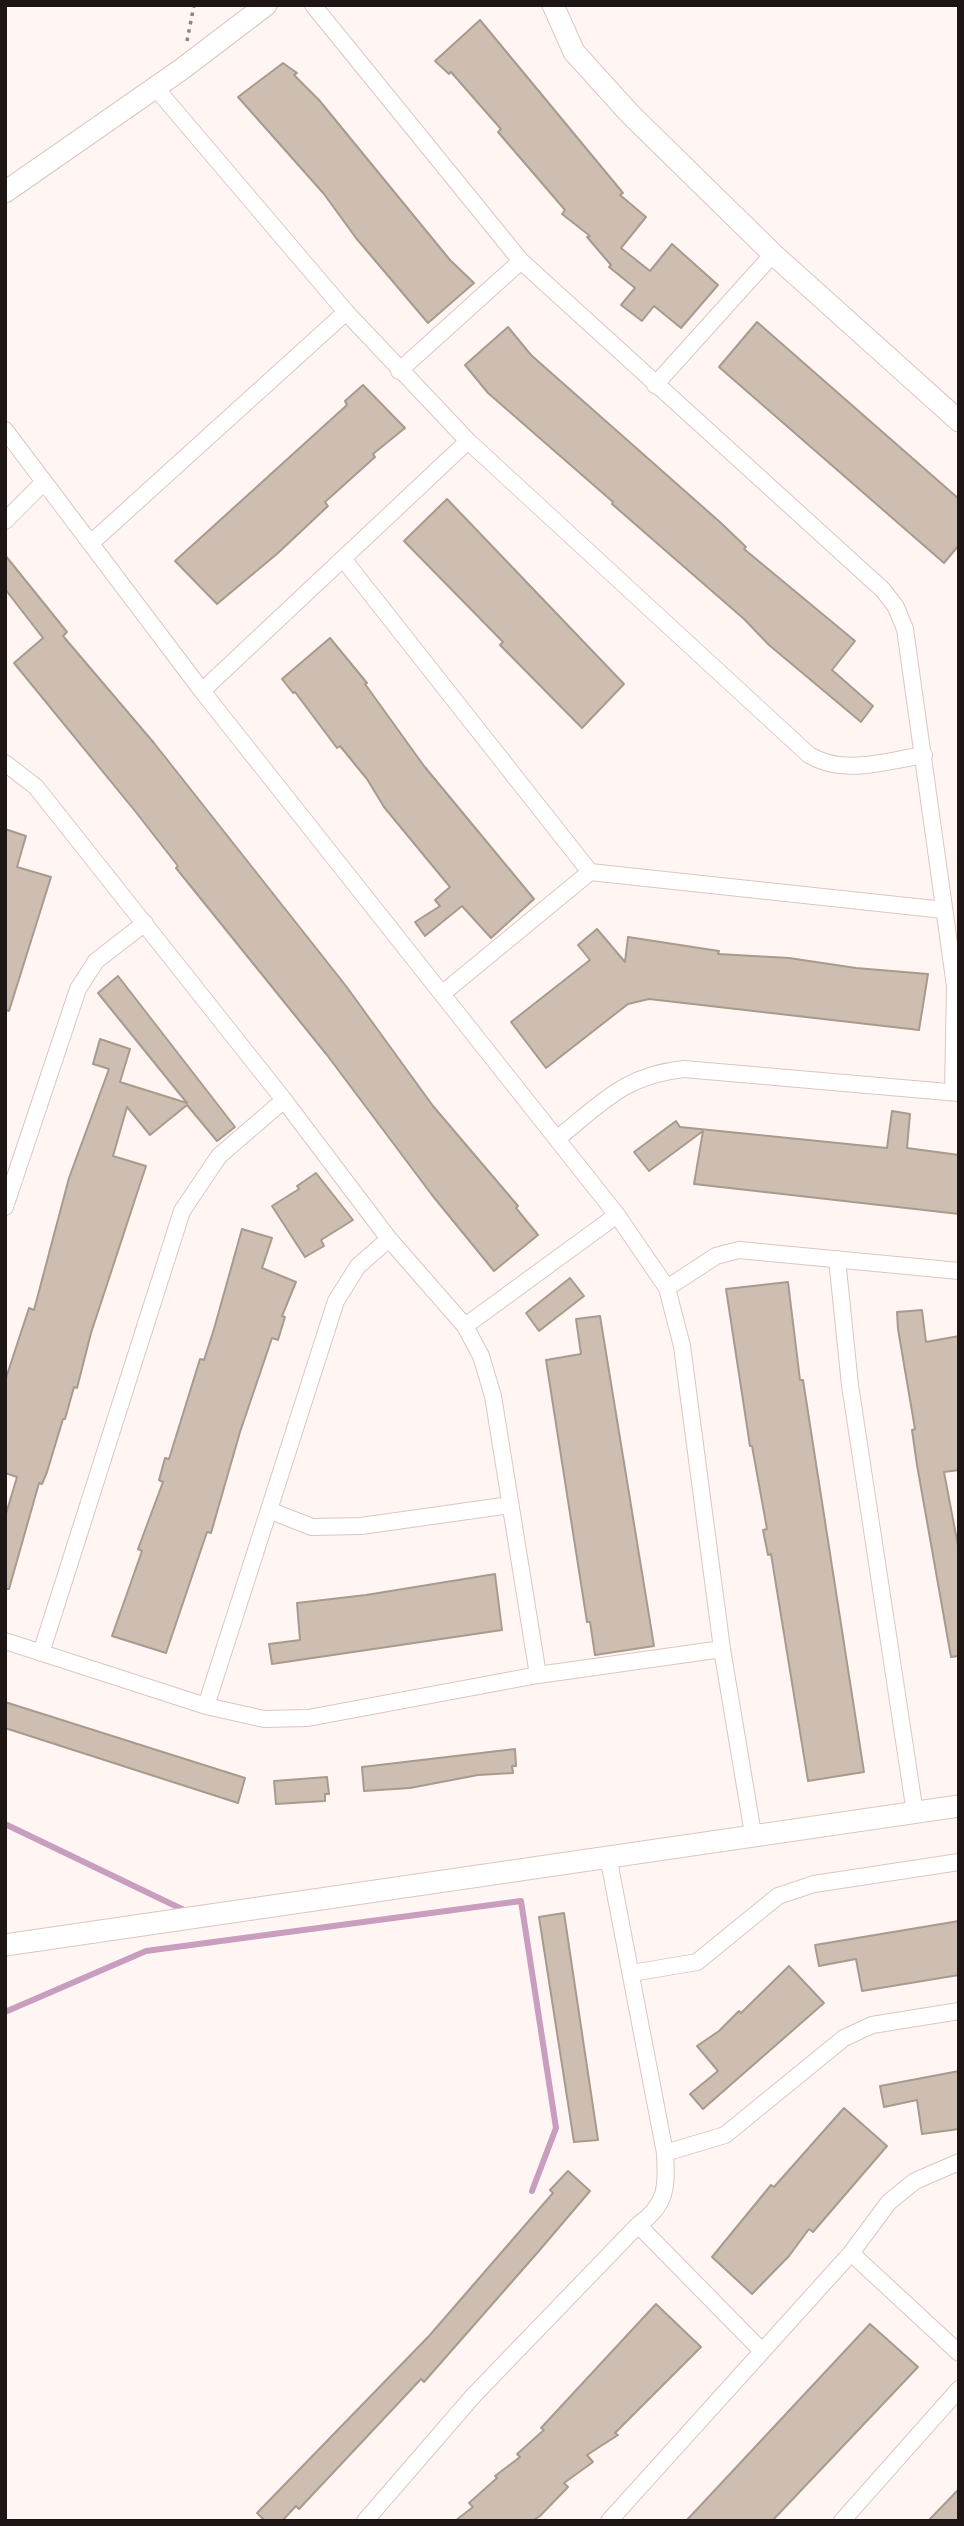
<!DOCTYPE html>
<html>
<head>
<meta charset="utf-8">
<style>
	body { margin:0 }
	#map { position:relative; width:964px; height:2526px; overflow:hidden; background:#fff6f4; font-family:Karla,sans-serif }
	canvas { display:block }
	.frame { position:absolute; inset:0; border:7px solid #1e1615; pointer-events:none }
</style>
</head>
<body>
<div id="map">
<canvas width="964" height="2526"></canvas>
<div class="frame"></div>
</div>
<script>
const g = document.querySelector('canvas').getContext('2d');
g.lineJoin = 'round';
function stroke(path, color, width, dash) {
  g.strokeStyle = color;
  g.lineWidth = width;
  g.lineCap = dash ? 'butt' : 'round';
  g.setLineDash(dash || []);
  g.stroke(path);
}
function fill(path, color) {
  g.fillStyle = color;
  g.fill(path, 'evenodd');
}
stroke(new Path2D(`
	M5 1824 188 1912
	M5 2012 146 1951 521 1901 556 2128 532 2191`), '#c99dbe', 6);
const building = new Path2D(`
	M480 20 623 193 620 195 646 217 621 248 650 271 672 244 718 285 681 328 654 306 642 321 621 305 635 288 609 267 611 265 587 237 590 236 562 214 565 210 498 132 501 129 479 104 451 72 449 74 435 61Z
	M283 63 297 73 294 75 319 100 450 260 474 283 428 323 356 238 324 194 238 97Z
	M757 322 959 499V545L944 563 719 367Z
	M508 327 531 355 721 523 746 547 744 549 855 641 832 670 873 706 861 722 769 645 744 619 612 504 613 502 488 393 465 365Z
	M363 385 405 428 373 454 375 457 325 502 328 506 278 553 217 604 175 561 347 405 345 401Z
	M447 499 624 684 582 728 500 645 503 642 404 541Z
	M5 555 67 632 63 636 154 743 346 986 433 1106 518 1206 516 1208 538 1235 494 1271 432 1195 327 1055 176 868 178 866 135 811 14 663 43 638 5 589Z
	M330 638 367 683 365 684 424 766 534 899 491 938 462 906 425 936 415 922 440 906 435 900 450 887 384 807 367 779 340 746 337 748 295 692 293 693 282 679Z
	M5 829 26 836 17 867 51 877 9 1011 5 1010Z
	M597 929 625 962 628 937 719 951 718 954 789 958 856 968 928 974 919 1030 649 999 628 1004 546 1068 511 1022 590 960 578 945Z
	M118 976 235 1127 217 1141 187 1105 150 1135 127 1107 113 1156 146 1166 91 1333 77 1388 74 1387 65 1419H63L47 1472 42 1484 39 1483 9 1589H5V1517L17 1477 5 1473V1381L29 1308 34 1310 69 1178 109 1069 93 1064 100 1039 130 1049 120 1082 187 1103 98 993Z
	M892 1111 910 1114 907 1148 959 1155V1214L694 1184 703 1131 649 1171 634 1152 676 1121 680 1127 887 1148Z
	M316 1173 353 1220 321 1240 324 1246 305 1257 272 1206 299 1189 297 1186Z
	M242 1229 272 1238 262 1268 296 1282 282 1316 285 1317 278 1340 272 1338 240 1432 211 1533 207 1532 166 1653 112 1636 142 1551 138 1549 163 1482 159 1480 165 1458 169 1459 200 1359 204 1360 214 1329Z
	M570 1278 584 1296 539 1331 526 1313Z
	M788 1282 800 1380H803L864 1772 808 1781 771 1554 768 1555 763 1530 767 1529 752 1446H750L726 1289Z
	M922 1310 926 1342 959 1336V1470L944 1472 959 1551V1656L951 1657 917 1465 912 1430 915 1429 898 1329 897 1312Z
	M600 1316 654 1646 595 1655 590 1622H587L546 1360 581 1354 576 1319Z
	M495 1574 502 1630 272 1664 269 1644 300 1640 297 1603 366 1595Z
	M5 1702 245 1778 238 1803 5 1728Z
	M515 1749 516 1766H512L513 1773 478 1775 410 1788 364 1791 362 1767Z
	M327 1777 329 1794H325V1801L276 1804 274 1781Z
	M564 1913 598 2140 574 2142 539 1917Z
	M959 1921V1975L862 1991 856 1959 819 1966 815 1945Z
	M789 1966 824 2003 703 2109 690 2094 718 2071 697 2046 719 2031 739 2011 741 2013Z
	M959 2071V2129L922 2134 917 2100 884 2107 880 2086Z
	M844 2108 887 2146 813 2232 809 2229 789 2256 752 2294 712 2257 771 2185 774 2187Z
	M568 2171 590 2191 538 2252 424 2382 421 2379 299 2509 296 2506 282 2521H265L257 2513 429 2336 553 2193 550 2190Z
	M656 2304 701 2347 615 2433 618 2435 587 2455 593 2462 564 2483 568 2487 540 2516 532 2521H455L473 2507 469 2503 497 2478 495 2476 520 2457 517 2454 544 2430 541 2428Z
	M870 2324 918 2367 772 2521H686Z
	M959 2489V2521H928Z`);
fill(building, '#cdbeb1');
stroke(building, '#a99a8e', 2);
const street = new Path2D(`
	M313 5 521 261 883 590 896 607 905 629 955 986 953 1092
	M154 86 346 312 468 441 809 755C844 776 886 761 924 755
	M399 371 521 261
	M655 385 773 254
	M5 430 202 691 617 1215 667 1288 682 1346 722 1649 753 1834
	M5 521 43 483
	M91 543 346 312
	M344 560 590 872
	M202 691 468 441
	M5 763 36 787 284 1100 389 1239 465 1326 481 1356 493 1396 538 1675
	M443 993 590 872 944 910
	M558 1138C603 1102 625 1075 684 1069L959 1093
	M5 1207 78 989 96 961 145 923
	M837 1259 850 1385 915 1813
	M667 1288 716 1256 739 1250 959 1271
	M465 1326 617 1215
	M271 1511 312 1527 361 1526 510 1505
	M5 1641 206 1706 264 1719 308 1718 538 1675 722 1649
	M41 1653 182 1211 219 1156 284 1100
	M206 1706 336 1301 358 1266 389 1239
	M632 1973 697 1962 778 1896 814 1884 959 1862
	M665 2153 725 2135 844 2038 872 2025 959 2011
	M638 2225 761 2350
	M851 2253 959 2353
	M365 2521 474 2395 638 2225C667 2205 667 2186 665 2153L608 1856
	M609 2521 851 2253 889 2202 915 2181 959 2162
	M842 2521 959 2389`);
const secondary = new Path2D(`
	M553 5 574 52 630 114 773 254 959 421
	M5 192 182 69 266 5
	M5 1945 959 1806`);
stroke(street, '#dbc6c1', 18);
stroke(secondary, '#dbc6c1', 23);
stroke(new Path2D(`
	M187 41 194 5`), '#8c8382', 3.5, [3.5, 5]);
stroke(street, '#fff', 16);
stroke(secondary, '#fff', 21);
</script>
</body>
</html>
